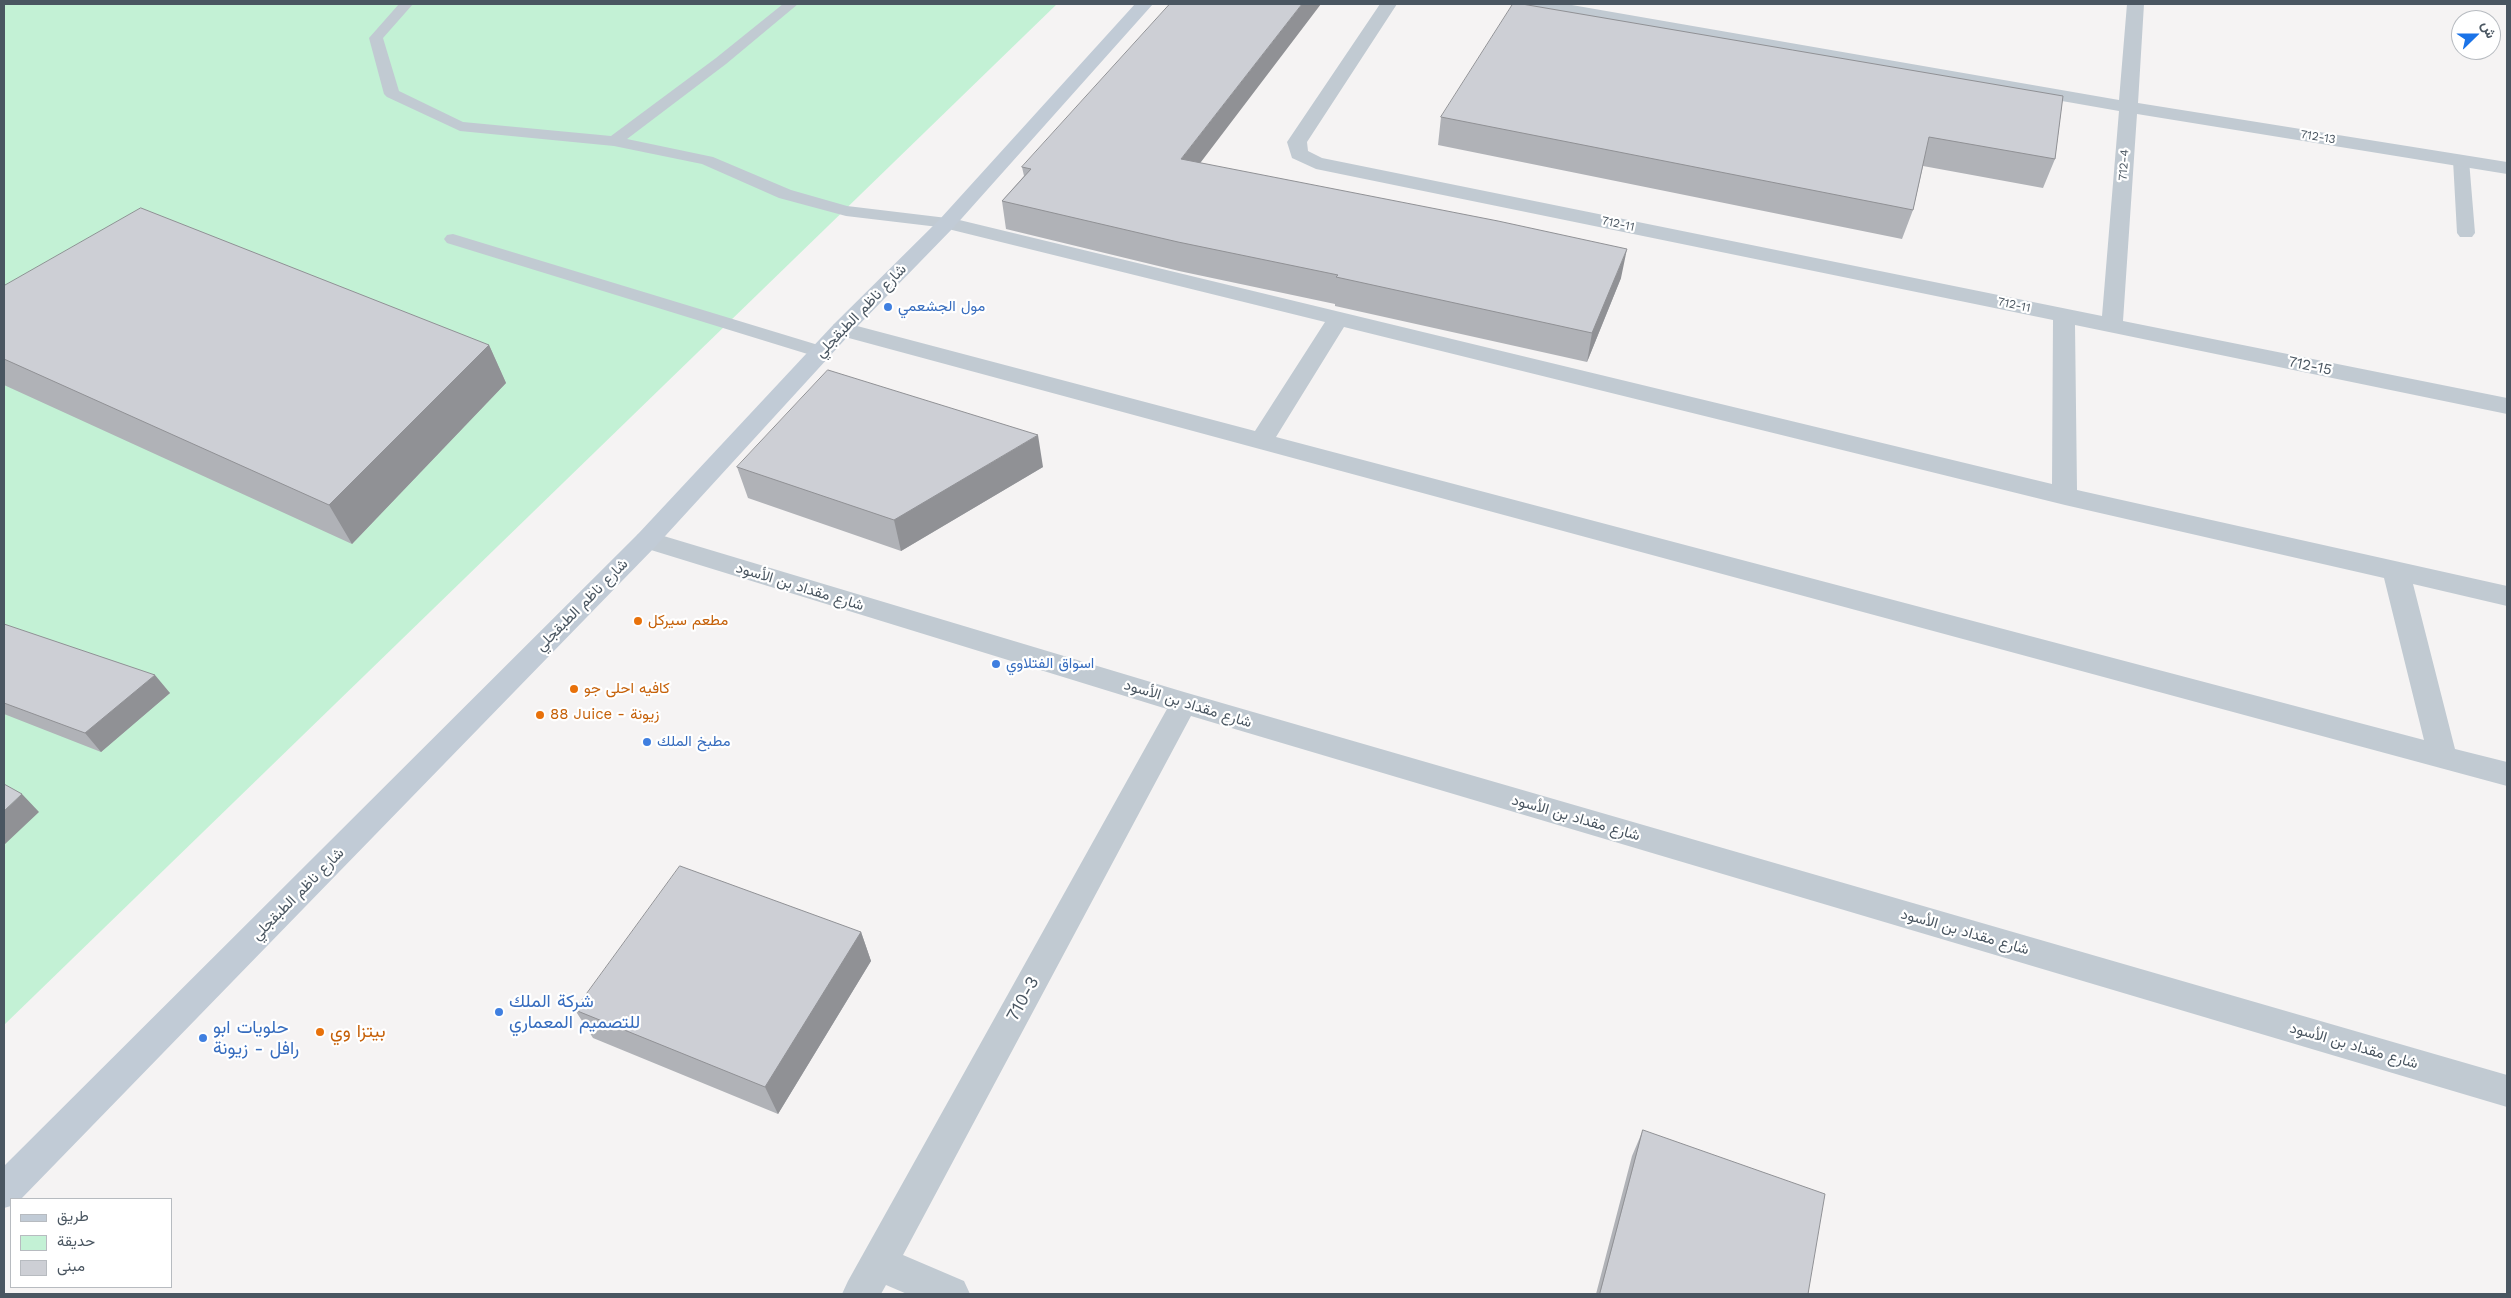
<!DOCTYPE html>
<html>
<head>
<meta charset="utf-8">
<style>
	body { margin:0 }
	#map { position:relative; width:2511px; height:1298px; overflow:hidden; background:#f5f3f3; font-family:"Work Sans",Vazirmatn,sans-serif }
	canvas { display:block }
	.frame { position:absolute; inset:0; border:5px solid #4a5661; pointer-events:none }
	.legend { position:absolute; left:10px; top:1198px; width:162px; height:90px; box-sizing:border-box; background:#fff; border:1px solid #b7bbc0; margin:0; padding:6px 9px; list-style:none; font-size:15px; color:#4a5661 }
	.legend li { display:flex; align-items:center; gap:10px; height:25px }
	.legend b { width:25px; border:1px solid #b7bbc0 }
	.north { position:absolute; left:2451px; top:10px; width:50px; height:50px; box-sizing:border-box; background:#fff; border:1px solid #b7bbc0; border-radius:50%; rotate:68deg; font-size:14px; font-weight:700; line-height:20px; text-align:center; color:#4a5661 }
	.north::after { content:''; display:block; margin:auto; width:18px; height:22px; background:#1a73e8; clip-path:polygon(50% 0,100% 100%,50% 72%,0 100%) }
</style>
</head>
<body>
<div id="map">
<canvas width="2511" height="1298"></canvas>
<div class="frame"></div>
<ul class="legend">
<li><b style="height:6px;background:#c1cbd6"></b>طريق</li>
<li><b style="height:14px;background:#c3f1d5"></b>حديقة</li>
<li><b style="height:14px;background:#cdcfd5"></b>مبنى</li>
</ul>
<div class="north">ش</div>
</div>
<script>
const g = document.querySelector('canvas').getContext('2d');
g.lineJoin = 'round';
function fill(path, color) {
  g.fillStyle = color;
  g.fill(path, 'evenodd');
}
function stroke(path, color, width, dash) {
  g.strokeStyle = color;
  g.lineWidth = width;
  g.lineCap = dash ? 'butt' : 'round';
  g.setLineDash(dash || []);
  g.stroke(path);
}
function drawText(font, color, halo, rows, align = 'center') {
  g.font = font + ' "Work Sans",Vazirmatn,sans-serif';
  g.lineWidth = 4.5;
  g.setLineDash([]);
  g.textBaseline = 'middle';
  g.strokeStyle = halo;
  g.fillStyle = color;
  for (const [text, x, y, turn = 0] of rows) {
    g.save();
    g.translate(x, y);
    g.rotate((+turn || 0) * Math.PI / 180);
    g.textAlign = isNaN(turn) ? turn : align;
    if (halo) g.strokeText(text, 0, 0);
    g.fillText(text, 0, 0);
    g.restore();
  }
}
fill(new Path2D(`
	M4 4H1057L4 1025Z`), '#c3f1d5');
fill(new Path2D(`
	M399 4H413L383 38 399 91 463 122 611 136 716 58 783 4H798L726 64 627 139 713 157 791 190 847 206 947 218 953 219 956 223 953 227 947 228 846 216 779 198 702 164 614 146 460 131 387 97 384 94 369 38Z
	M2461 155 2469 160 2475 233 2472 237H2460L2457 233 2453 160Z
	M453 234 828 348 830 352 828 356H814L447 243 444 239 447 235Z`), '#c1cad2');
fill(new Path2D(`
	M1380 4H1397L1307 142 1308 151 1322 158 2102 316 2119 111 1537 9 1531 8 1528 4H1566L2119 100 2127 4H2144L2138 103 2507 162V174L2137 114 2123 321 2507 398V414L2075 325 2077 490 2507 586V606L2413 584 2455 749 2507 762V786L834 334 831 329 834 324 842 322 1255 431 1325 322 940 227 937 223 940 219 947 217 2052 484 2053 320 1316 169 1292 158 1287 142ZM1344 327 2065 505 2384 578 2424 740 1276 437Z
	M647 531 1184 692 2507 1075V1107L1191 716 903 1255 964 1281 970 1294H907L886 1285 881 1294H842L848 1281 1167 709 638 546 634 540 638 534Z`), '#c1cad2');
fill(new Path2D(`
	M1135 4H1153L954 227 850 334 656 546 21 1199H11V1206L4 1208V1166L638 534 834 324 940 219Z`), '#c1cbd6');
fill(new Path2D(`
	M2063 96 2055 159 2043 188 1923 166 1913 210 1902 239 1438 145 1441 117Z
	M1201 163 1621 278 1587 362 1335 306V304L1179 271 1006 229 1002 201 1024 176 1022 167Z
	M4 286 489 345 506 383 352 544 4 385Z
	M737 467H1043L901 551 748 498Z
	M4 624 170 693 101 752 4 714Z
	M861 932 871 961 778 1114 593 1038 575 1010Z
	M1643 1130 1808 1294H1596L1632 1156Z`), '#b0b2b7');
fill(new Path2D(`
	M1302 4H1321L1182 187 1181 159Z
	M1627 249 1621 278 1587 362 1592 333Z
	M489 345 506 383 352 544 329 505Z
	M1038 435 1043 467 901 551 894 520Z
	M155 675 170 693 101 752 85 733Z
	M22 794 39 812 4 845V811Z
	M861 932 871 961 778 1114 765 1087Z`), '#909195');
const building = new Path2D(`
	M1170 4H1302L1181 159 1498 221 1627 249 1592 333 1336 277 1338 275 1178 242 1002 201 1031 169 1022 167Z
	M1513 4H1522L2063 96 2055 159 1929 137 1913 210 1441 117Z
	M141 208 489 345 329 505 4 359V286Z
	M828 370 1038 435 894 520 737 467Z
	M4 624 155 675 85 733 4 703Z
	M4 784 22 794 4 811Z
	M680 866 861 932 765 1087 575 1010Z
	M1643 1130 1825 1194 1808 1294H1600Z`);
fill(building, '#cdcfd5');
stroke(building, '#909195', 1);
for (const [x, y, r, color] of [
	[888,307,5,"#3f7fe0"],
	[638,621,5,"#e8710a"],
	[996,664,5,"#3f7fe0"],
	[574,689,5,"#e8710a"],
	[540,715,5,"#e8710a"],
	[647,742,5,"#3f7fe0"],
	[499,1012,5,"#3f7fe0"],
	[320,1032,5,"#e8710a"],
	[203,1038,5,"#3f7fe0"]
]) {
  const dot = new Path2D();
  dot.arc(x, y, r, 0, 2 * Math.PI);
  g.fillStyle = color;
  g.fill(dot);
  stroke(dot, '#fff', 2);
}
drawText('12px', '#4a5661', '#fff', [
	["712-13",2318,137,9],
	["712-4",2124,165,-86],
	["712-11",1618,224,12],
	["712-11",2014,305,12]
]);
drawText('15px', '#366cbe', '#fff', [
	["مول الجشعمي",898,307],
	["اسواق الفتلاوي",1006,664],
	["مطبخ الملك",657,742]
], 'left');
drawText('15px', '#4a5661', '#fff', [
	["شارع ناظم الطبقجلي",861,311,-46],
	["712-15",2310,366,12],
	["شارع مقداد بن الأسود",800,587,17],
	["شارع ناظم الطبقجلي",582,605,-45],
	["شارع مقداد بن الأسود",1188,704,17],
	["شارع مقداد بن الأسود",1576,818,16],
	["شارع ناظم الطبقجلي",298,894,-45],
	["شارع مقداد بن الأسود",1965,932,16],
	["شارع مقداد بن الأسود",2354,1046,16]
]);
drawText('15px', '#c56008', '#fff', [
	["مطعم سيركل",648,621],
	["كافيه احلى جو",584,689],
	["88 Juice - زيونة",550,715]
], 'left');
drawText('18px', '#4a5661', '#fff', [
	["710-3",1023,999,-61]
]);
drawText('18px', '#366cbe', '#fff', [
	["شركة الملك",509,1002],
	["للتصميم المعماري",509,1023],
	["حلويات ابو",213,1028],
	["رافل - زيونة",213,1049]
], 'left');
drawText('18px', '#c56008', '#fff', [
	["بيتزا وي",330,1032]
], 'left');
</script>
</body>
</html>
